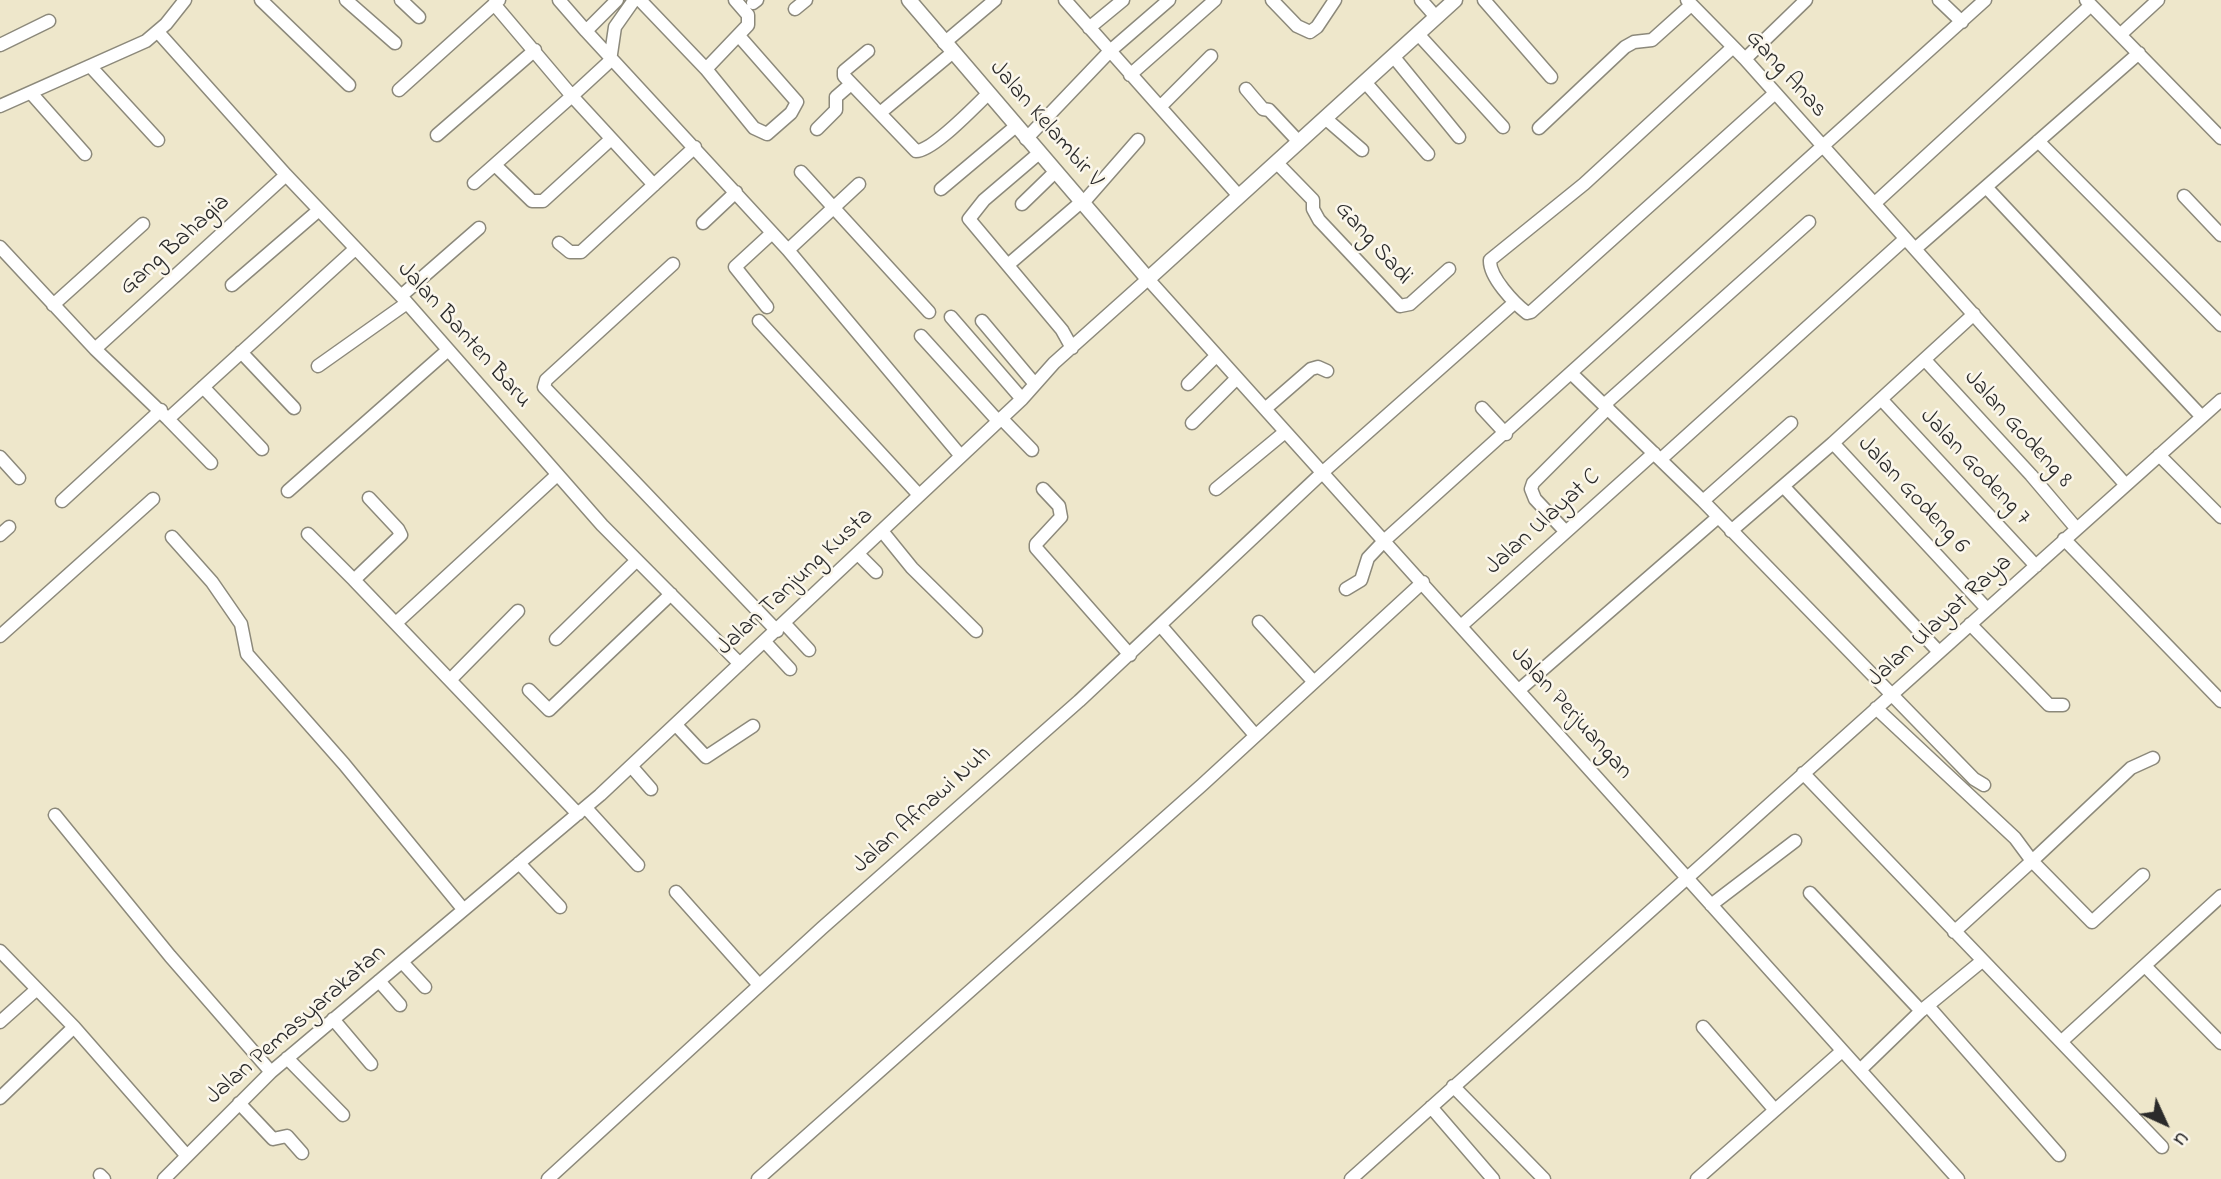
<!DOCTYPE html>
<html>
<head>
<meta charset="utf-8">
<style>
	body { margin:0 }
	#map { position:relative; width:2221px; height:1179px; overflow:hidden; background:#eee7cb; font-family:"Indie Flower",sans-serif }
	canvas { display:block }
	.north { position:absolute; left:2130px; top:1088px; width:70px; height:70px; -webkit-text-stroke:5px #fbf7ec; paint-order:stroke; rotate:135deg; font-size:19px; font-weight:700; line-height:28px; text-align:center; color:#2b2b2b }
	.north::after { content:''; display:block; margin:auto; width:24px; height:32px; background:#2b2b2b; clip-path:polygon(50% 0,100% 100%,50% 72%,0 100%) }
</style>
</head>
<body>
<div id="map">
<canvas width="2221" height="1179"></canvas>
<div class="north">U</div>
</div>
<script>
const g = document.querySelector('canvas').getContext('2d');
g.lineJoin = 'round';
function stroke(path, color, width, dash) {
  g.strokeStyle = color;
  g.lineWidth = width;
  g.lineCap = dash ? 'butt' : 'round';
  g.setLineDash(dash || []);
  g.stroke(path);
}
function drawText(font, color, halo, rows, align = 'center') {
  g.font = font + ' "Indie Flower",sans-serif';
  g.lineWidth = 5;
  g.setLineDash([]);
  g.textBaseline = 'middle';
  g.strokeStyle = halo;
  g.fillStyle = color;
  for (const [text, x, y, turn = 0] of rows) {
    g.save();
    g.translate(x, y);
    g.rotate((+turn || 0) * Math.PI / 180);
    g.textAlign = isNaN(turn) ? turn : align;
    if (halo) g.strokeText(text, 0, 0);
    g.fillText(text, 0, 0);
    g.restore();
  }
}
const minor = new Path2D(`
	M261 0 349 85
	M346 0 395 43
	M401 0 419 17
	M559 0 586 31 617 0
	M634 0 615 27 610 61 572 96 654 185
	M640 0 706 69 754 128 767 134 791 113 797 102 739 36
	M1065 0 1239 196
	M1272 0 1297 26 1310 32 1317 27 1335 0
	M1421 0 1436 17
	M1484 0 1551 77
	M1687 0 1745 59 2125 484
	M1939 0 1962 22
	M2086 0 2221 138
	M753 3 757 0
	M795 9 806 0
	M1089 28 1123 0
	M586 31 788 250 960 455
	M158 32 286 175 401 296 602 525 740 664
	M1418 34 1503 127
	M2121 34 2158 0
	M944 43 995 0
	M0 45 49 21
	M1732 48 1584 184 1490 260C1489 277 1514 303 1527 313L1531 312 1774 94
	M868 51 844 71V76L916 151C933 151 974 107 989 93
	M1393 56 1459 137
	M1745 59 1806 0
	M90 66 158 140
	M706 69 748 25V15L735 0
	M1130 75 1215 0
	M1365 82 1428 154
	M1246 89 1263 109 1269 110 1299 142
	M399 90 499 0
	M31 93 85 154
	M0 106 146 41 166 24 185 0
	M1160 107 1211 56
	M880 113 952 53
	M1325 118 1362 150
	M1539 128 1625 47 1634 42 1652 40 1691 5
	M817 129 836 110V97L851 84
	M437 135 535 50
	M1026 139 1110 51 1169 0
	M2038 141 2221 325
	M1038 154 984 200 969 219 1062 330 1072 348
	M1276 162 1313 200V209L1319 220 1400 306 1410 304 1449 269
	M495 165 532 201H543L610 140
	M801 172 929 312
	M474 183 572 96 494 4
	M1986 187 2202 417
	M941 189 1016 126
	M2184 196 2221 235
	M1875 203 2091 5
	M1022 204 1054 173
	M1082 204 1138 140
	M703 223 736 192
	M559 243 570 252H581L695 147
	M0 247 95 349 168 419 355 249
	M1915 249 2139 53
	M788 250 859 184
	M673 264 546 380 544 387 777 631
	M1009 264 1080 203
	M232 285 319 210
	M401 296 479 228
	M53 305 143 224
	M767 307 735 267 772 233
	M951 317 1022 399
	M759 321 919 495
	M982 321 1034 383
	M921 336 998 421
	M95 349 286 175
	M241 352 294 408
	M1925 360 2031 475 2076 528
	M318 366 407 303
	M1572 374 1703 501 1974 779 1984 785
	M1188 384 1216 356
	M203 387 262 449
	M1881 399 2036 566
	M1605 404 1809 222
	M1482 408 1506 434
	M1265 409 1311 369 1318 367 1327 371
	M1001 418 1032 450
	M168 419 211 463
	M1192 423 1237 378
	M1833 443 1987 609
	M2159 455 2221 517
	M0 457 19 478
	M1661 459 1905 239
	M1783 486 1939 652
	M1043 489 1059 506 1061 517 1036 544V548L1130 655
	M1216 489 1285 432
	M288 491 448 350
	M369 498 398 529 401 535 354 580 578 814
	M62 501 161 410
	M1703 501 1791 423
	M882 531 912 568 976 631
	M1565 531 1535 499 1531 489 1533 483 1608 408
	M1731 531 1833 443 1974 314
	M308 534 354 580
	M0 535 9 527
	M172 537 212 582 241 624 247 654 344 764 463 909
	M2064 539 2221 701
	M858 554 876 572
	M1346 589 1361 580 1368 558 1385 540 1985 0
	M1259 622 1313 681
	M396 623 557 475
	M785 624 809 650
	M1970 624 2049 705H2063
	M1161 626 1255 735
	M1461 626 1654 453
	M0 636 153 499
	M556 639 636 561
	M765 642 790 669
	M450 680 518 611
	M529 690 549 710 671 594
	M1519 690 1717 518
	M1876 708 2015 838 2032 861 2131 768 2153 758
	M676 725 706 757 753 726
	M631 766 651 789
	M1803 773 2162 1147
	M586 808 638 865
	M55 815 170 956 271 1072
	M519 863 560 907
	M676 892 759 985
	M1810 893 1921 1011
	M1711 905 1795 841
	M1954 932 2032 861 2092 922 2143 875
	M0 951 74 1027 187 1156
	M402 962 425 987
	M2145 966 2221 1043
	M379 981 400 1005
	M1928 1006 2059 1155
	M333 1019 371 1064
	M0 1022 37 989
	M1703 1027 1774 1109
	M2062 1041 2221 896
	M287 1058 343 1115
	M1860 1070 1921 1011 1982 961
	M1453 1086 1544 1179
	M0 1098 74 1027
	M239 1103 273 1139 287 1136 302 1153
	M1431 1107 1493 1179
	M100 1175 104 1179
	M164 1179 271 1072 600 795 1022 399 1054 363 1148 279 1958 1179
	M548 1179 822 928 1079 701 1323 472 1514 303
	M758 1179 1202 785 1423 582
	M1351 1179 2221 400
	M1697 1179 1842 1051`);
const major = new Path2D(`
	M909 0 1148 279 1455 0`);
stroke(minor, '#8c897b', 15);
stroke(major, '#8c897b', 17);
stroke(minor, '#fff', 12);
stroke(major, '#fff', 14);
drawText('24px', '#2b2b2b', '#fbf7ec', [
	["Gang Anas",1785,75,48],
	["Jalan Kelambir V",1045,125,49],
	["Gang Sadi",1372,244,48],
	["Gang Bahagia",176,246,-42],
	["Jalan Banten Baru",463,336,48],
	["Jalan Godeng 8",2017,430,48],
	["Jalan Godeng 7",1974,468,47],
	["Jalan Godeng 6",1912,496,47],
	["Jalan Ulayat C",1544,523,-42],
	["Jalan Tanjung Kusta",796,583,-43],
	["Jalan Ulayat Raya",1941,622,-42],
	["Jalan Perjuangan",1570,714,48],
	["Jalan Afnawi Nuh",923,811,-42],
	["Jalan Pemasyarakatan",297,1026,-41]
]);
</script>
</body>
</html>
